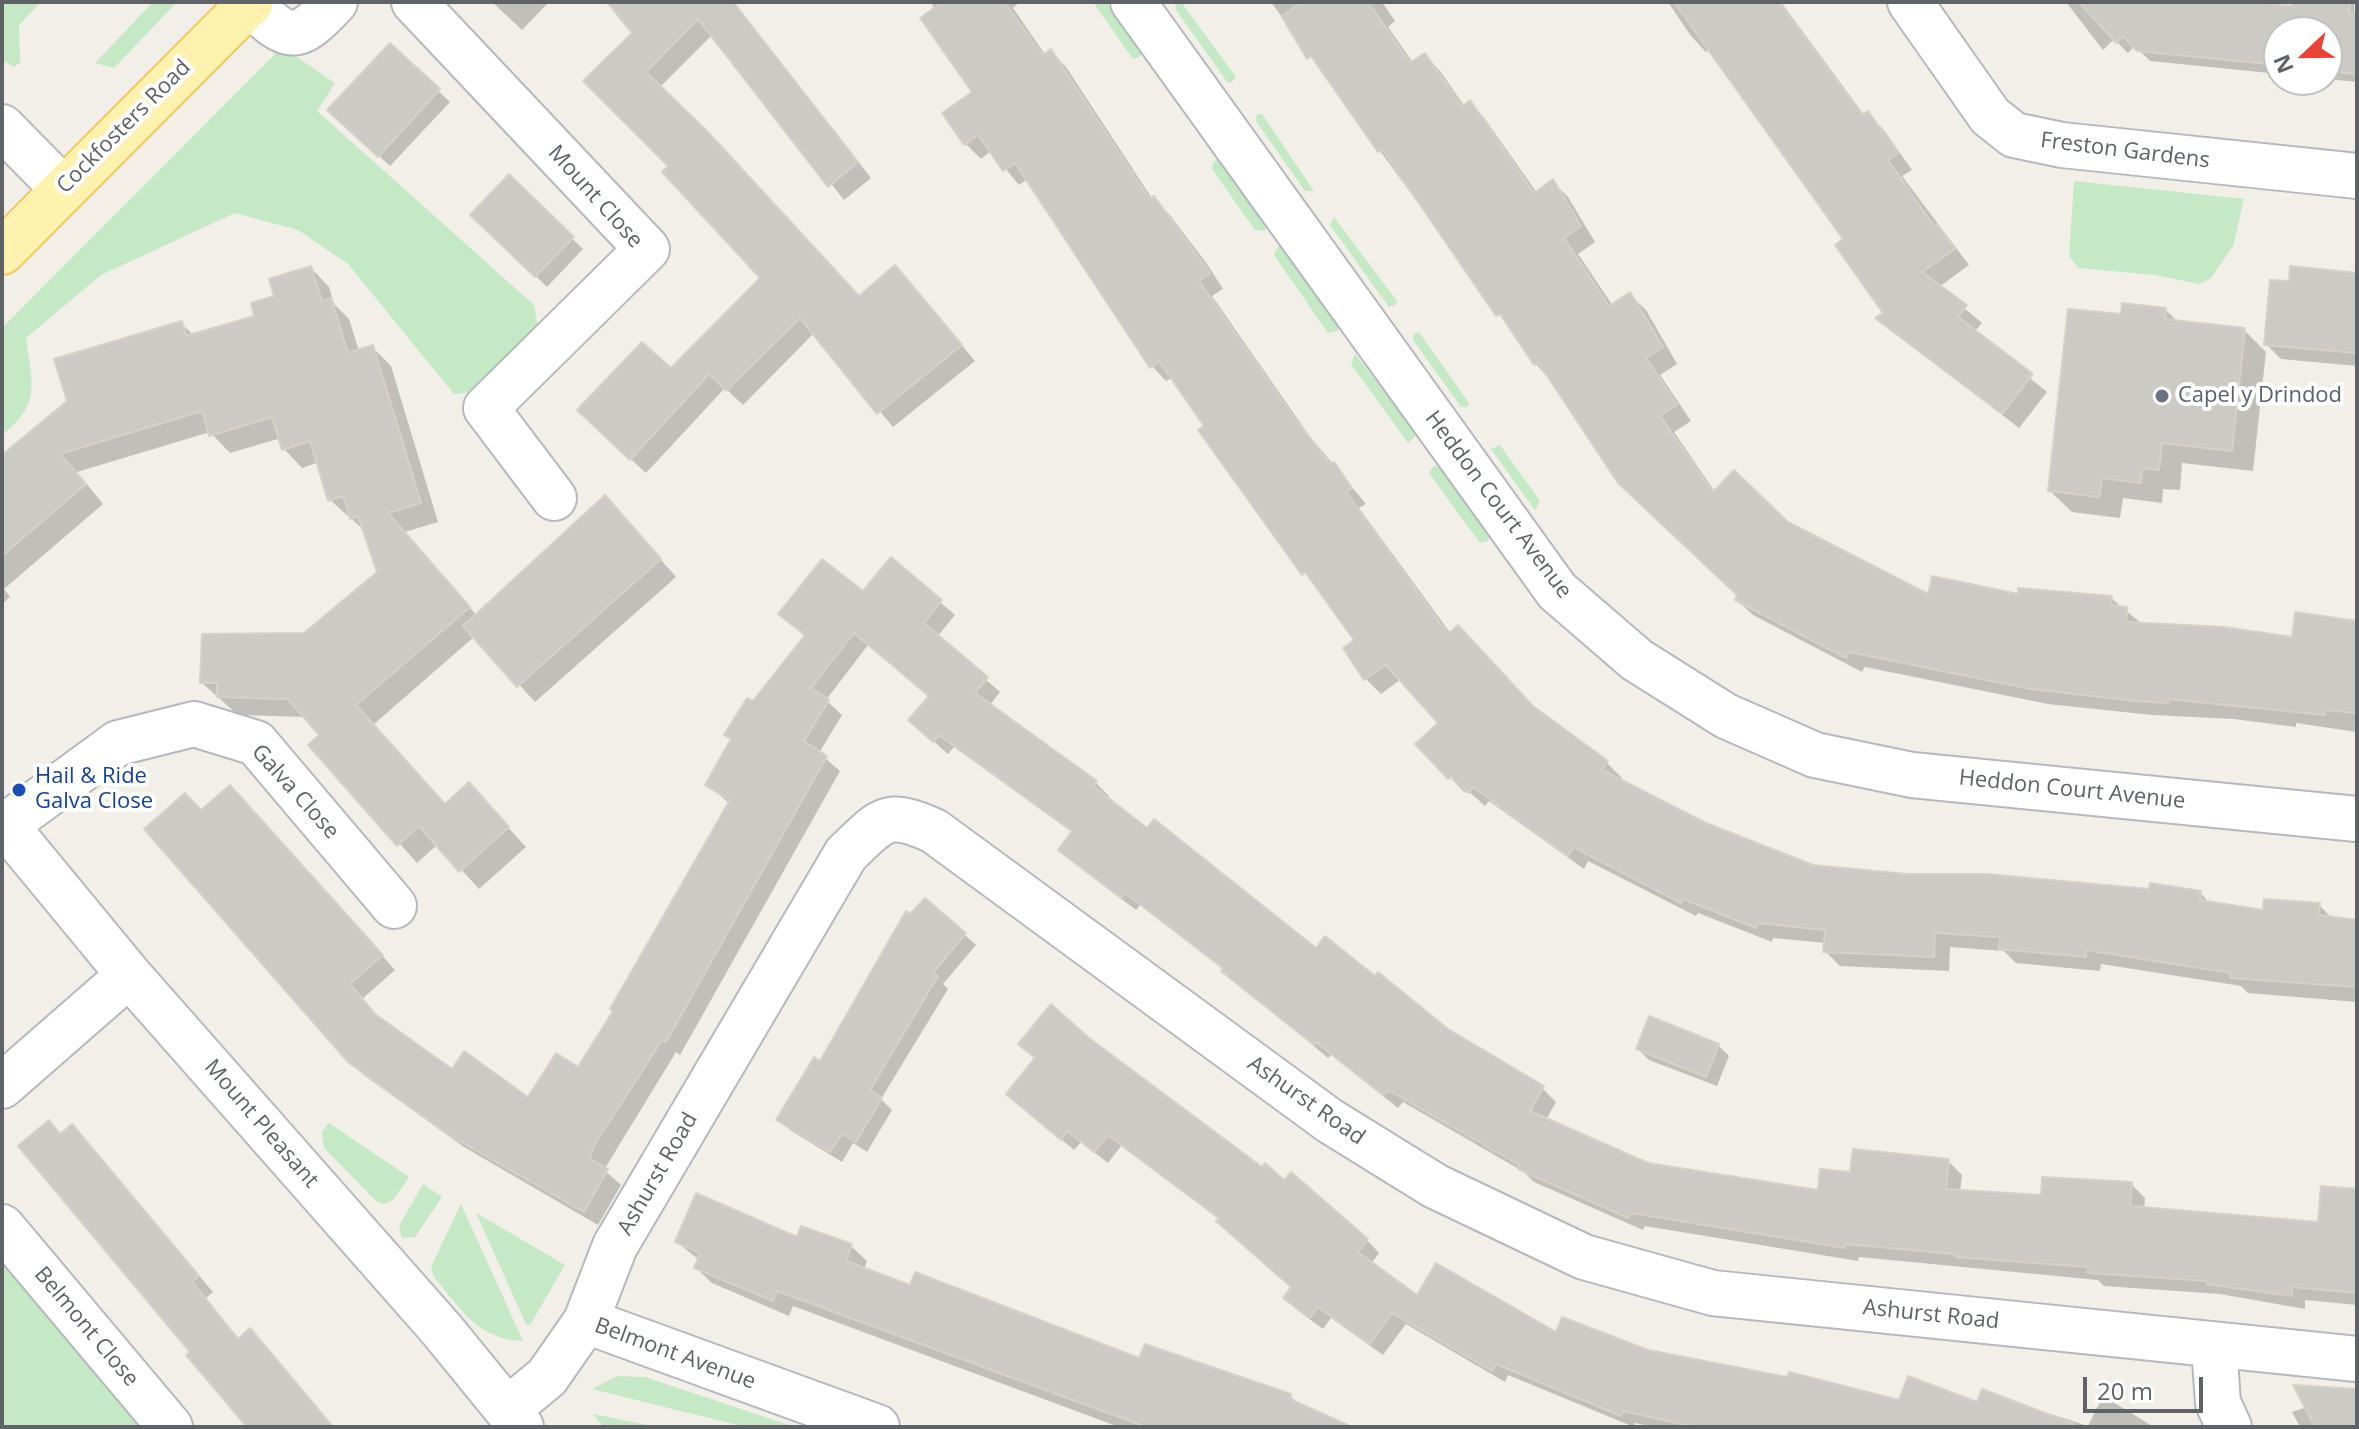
<!DOCTYPE html>
<html>
<head>
<meta charset="utf-8">
<style>
	body { margin:0 }
	#map { position:relative; width:2359px; height:1429px; overflow:hidden; background:#f1efe8; font-family:"Open Sans",sans-serif }
	canvas { display:block }
	.frame { position:absolute; inset:0; border:4px solid #5f6368; pointer-events:none }
	.north { position:absolute; left:2263px; top:16px; width:80px; height:80px; box-sizing:border-box; background:#fff; border:2px solid #bfc1c3; border-radius:50%; rotate:248deg; font-size:22px; font-weight:700; line-height:32px; text-align:center; color:#5f6368 }
	.north::after { content:''; display:block; margin:auto; width:28px; height:36px; background:#ea4335; clip-path:polygon(50% 0,100% 100%,50% 72%,0 100%) }
	.scale { position:absolute; left:2083px; top:1377px; width:120px; height:36px; box-sizing:border-box; border:4px solid #5f6368; border-top:0; padding-left:10px; font-size:24px; line-height:28px; white-space:nowrap; color:#5f6368; -webkit-text-stroke:6px #fff; paint-order:stroke }
</style>
</head>
<body>
<div id="map">
<canvas width="2359" height="1429"></canvas>
<div class="frame"></div>
<div class="north">N</div>
<div class="scale">20 m</div>
</div>
<script>
const g = document.querySelector('canvas').getContext('2d');
g.lineJoin = 'round';
function fill(path, color) {
  g.fillStyle = color;
  g.fill(path, 'evenodd');
}
function stroke(path, color, width, dash) {
  g.strokeStyle = color;
  g.lineWidth = width;
  g.lineCap = dash ? 'butt' : 'round';
  g.setLineDash(dash || []);
  g.stroke(path);
}
function drawText(font, color, halo, rows, align = 'center') {
  g.font = font + ' "Open Sans",sans-serif';
  g.lineWidth = 8;
  g.setLineDash([]);
  g.textBaseline = 'middle';
  g.strokeStyle = halo;
  g.fillStyle = color;
  for (const [text, x, y, turn = 0] of rows) {
    g.save();
    g.translate(x, y);
    g.rotate((+turn || 0) * Math.PI / 180);
    g.textAlign = isNaN(turn) ? turn : align;
    if (halo) g.strokeText(text, 0, 0);
    g.fillText(text, 0, 0);
    g.restore();
  }
}
fill(new Path2D(`
	M2 2H41L19 25 20 62 14 67 2 60Z
	M153 2H177L114 68 95 63Z
	M1093 2H1106L1142 53 1139 57 1133 59Z
	M1182 3 1236 77 1232 82 1228 83 1176 10 1175 4Z
	M282 47 335 83 317 111 534 305 538 330C515 356 493 393 454 394L348 264 298 230 235 213 101 275 26 338C32 383 42 404 2 435V328Z
	M1257 114H1262L1314 191H1305L1256 121Z
	M1219 159 1266 224 1265 231 1255 230 1212 169 1213 162Z
	M2074 181 2244 199 2233 246 2211 278 2199 284 2155 275 2079 268 2069 256Z
	M1334 217 1397 301 1395 305 1389 307 1330 225Z
	M1278 246 1282 247 1338 324V331L1328 333 1274 255Z
	M1419 332 1469 403 1468 407H1461L1413 340 1414 334Z
	M1355 354 1417 434 1408 443 1351 364Z
	M1500 445 1540 501 1535 510 1491 449Z
	M1434 466 1441 468 1490 536 1488 541 1480 543 1429 473Z
	M329 1123 409 1177 394 1199 384 1204 377 1202 324 1148 322 1132Z
	M423 1184 442 1197 415 1237 402 1238 399 1226Z
	M461 1204 523 1341C478 1340 461 1309 434 1277L431 1267Z
	M476 1213 565 1265 530 1325 526 1324Z
	M2 1257 147 1427H2Z
	M617 1376 645 1377 795 1427H746L592 1389Z
	M593 1414 658 1427H603Z`), '#c5e8c5');
fill(new Path2D(`
	M492 2H549L522 30Z
	M609 2H734L871 178 844 200 713 34 659 88 859 298 910 283 975 361 893 427 814 333 743 405 725 388 646 473 594 425 671 371 763 278 671 166 634 33Z
	M931 2H1020L1013 8 1046 56 1051 52 1066 67 1153 200 1169 214 1207 264 1223 289 1212 296 1308 434 1366 504 1359 508 1451 634 1536 710 1607 763 1622 778 1620 781 1705 825 1812 867 1905 876 2200 893 2211 904 2265 912 2319 905 2333 919 2357 922V1002L2248 993 2241 986 2101 964 2100 971 2016 963 2004 951 1950 947 1949 971 1840 966 1825 951 1826 943 1773 938 1772 942 1698 913 1696 916 1588 861 1584 869 1489 801 1485 806 1467 790 1465 793 1418 744 1441 723 1401 679 1381 694 1366 679 1345 649 1357 640 1200 431 1207 426 1173 377 1166 381 1152 366 1028 179 1019 185 991 151 981 159 966 144 975 92Z
	M1271 2H1382L1395 21 1388 27 1413 63 1425 55 1440 71 1465 107 1470 103 1485 119 1537 193 1553 182 1568 197 1595 242 1578 254 1613 306 1630 295 1646 310 1677 364 1660 375 1691 421 1674 432 1715 492 1787 523 1930 597 2111 598 2142 624 2293 639 2357 623V732L2296 723V727L2234 719 2152 715 2048 704 1865 667 1862 672 1753 615 1737 600 1739 595 1536 364Z
	M1668 2H1781L1864 115 1867 113 1883 129 1912 170 1902 176 1969 265 1939 287 1982 323 1974 332 2047 392 2019 428 1878 318 1885 314 1846 240 1710 49 1706 52 1691 36Z
	M2066 2H2234L2294 8V2H2354L2357 82 2327 79V32H2279V74L2150 61 2135 46 2128 53 2114 39 2103 50Z
	M390 46 450 102 390 166 341 121Z
	M509 177 583 249 547 287 473 215Z
	M311 268 329 287 334 304 349 319 359 351 372 347 391 366 438 522 405 532 477 616 621 514 676 577 535 702 475 636 373 725 446 806 469 785 526 847 479 889 438 844 417 863 311 745 322 735 306 717 238 715 202 683 305 635 379 573 365 531 330 500 319 462 302 468 284 449 281 438 230 453 210 432 77 472 103 504 4 589 10 597 2 604V458L181 323 194 336 257 317Z
	M2357 275V366L2281 359 2266 344 2291 284Z
	M2166 310 2179 323 2244 330 2266 352 2253 471 2182 463 2180 490 2163 489 2162 503 2123 498 2120 518 2072 512 2050 491 2123 317Z
	M891 560 955 615 937 637 1000 692 989 706 1095 782 1109 796 1107 799 1316 950 1542 1088 1556 1102 1546 1120 1647 1165 1820 1193 1852 1174 1948 1161 1962 1175 1960 1192 2043 1198 2131 1184 2145 1198 2144 1209 2320 1224 2357 1191V1305L2305 1300V1309L2220 1294 2104 1286 2098 1280 1859 1257 1858 1261 1645 1226 1643 1230 1534 1182 1524 1172 1403 1102 1398 1108 1331 1055 1328 1058 1224 970 1140 905 1136 910 1074 863 1060 849 1073 833 954 747 948 754 925 734 930 698 868 645 826 700 842 715 819 753 840 771 680 1055 676 1052 604 1170 621 1185 598 1225 464 1147 365 1076 350 1061 202 812 244 802 395 970 362 999 379 1019 452 1072 529 1100 579 1069 615 1012 730 804 707 784 754 704 806 637 781 614 863 594Z
	M925 900 976 945 943 984 948 989 881 1099 892 1110 867 1152 853 1143 842 1162 790 1130 779 1120 821 1064 911 917Z
	M1088 1039 1262 1170 1367 1240 1379 1253 1371 1264 1418 1298 1557 1335 1901 1403 1978 1405 1983 1392 2088 1426 2103 1396 2154 1427H1655L1635 1423 1634 1427 1508 1375 1505 1382 1406 1324 1383 1355 1331 1318 1323 1329 1297 1310 1285 1298 1293 1287 1220 1220 1121 1146 1108 1163 1081 1142 1074 1150 1021 1106Z
	M1718 1045 1729 1056 1717 1086 1649 1060 1638 1049Z
	M72 1127 213 1292 206 1298 239 1340 265 1346 333 1427H251L193 1352 61 1135Z
	M798 1239 851 1246 867 1261 864 1270 911 1287 1140 1361 1290 1396 1301 1406 1347 1427H1119L793 1306 789 1316 712 1283 696 1268 699 1260 677 1242Z
	M2357 1391V1427H2300L2292 1412Z`), '#0003');
const building = new Path2D(`
	M607 2H733L858 162 828 187 698 19 646 72 707 131 859 296 895 265 962 345 877 414 800 318 726 391 709 374 630 460 577 410 642 342 671 368 760 278 662 172 668 166 583 81 632 33Z
	M942 2H1004L1043 55 1051 49 1150 200 1154 196 1210 273 1199 281 1293 416 1330 464 1334 462 1352 488 1346 492 1448 634 1458 625 1533 706 1608 761 1602 770 1706 823 1813 865 1906 874H1986L2149 889 2150 883 2201 891 2200 900 2263 910 2264 899 2320 903 2319 915 2357 920V987L2230 978 2231 973 2086 950V957L1999 949 2000 937 1935 933 1934 957 1823 952 1825 930 1758 923 1756 928 1683 899 1681 903 1573 847 1568 856 1473 787 1469 793 1451 777 1448 779 1415 744 1438 723 1386 665 1364 680 1343 648 1354 640 1305 572 1302 575 1198 430 1204 426 1159 361 1150 368 1015 163 1003 171 978 135 964 145 942 113 972 92 920 18Z
	M1301 2H1368L1410 63 1425 53 1462 107 1470 100 1534 193 1553 179 1581 226 1564 238 1609 306 1630 292 1663 347 1646 358 1677 405 1660 416 1713 492 1734 470 1788 522 1928 594 1932 576 2018 594V588L2112 596 2111 605 2127 607 2126 622 2224 627 2292 637 2295 612 2357 621V713L2326 710 2325 715 2168 699V703L2135 701 2031 689 1849 652 1846 658 1735 600 1737 595 1618 483 1538 362 1534 365 1500 314 1496 316 1382 149 1378 152 1311 56 1307 59 1282 17Z
	M1674 2H1779L1862 115 1868 111 1898 153 1888 160 1934 226 1937 224 1955 249 1922 272 1967 305 1958 317 2033 374 2002 414 1875 318 1883 313 1835 245 1843 239Z
	M2079 2H2254L2292 6V2H2350L2349 13H2357V74L2327 71V32H2279V65L2137 51 2123 36 2116 43Z
	M390 43 440 89 378 157 327 110Z
	M509 174 574 237 535 277 470 215Z
	M311 266 322 301 331 298 348 353 373 345 421 503 388 513 470 607 356 705 445 804 469 782 509 827 459 872 419 826 397 846 308 745 319 735 288 699 217 697V683H200L202 634 304 633 377 572 358 516 350 519 343 496 328 501 310 441 282 450 272 417 209 436 202 411 60 454 86 484 2 556V455L67 401 54 359 182 321 186 336 254 316 251 303 274 296 269 279Z
	M2290 266 2357 273V353L2264 345 2270 280 2289 281Z
	M2122 303 2166 308 2165 319 2245 328 2232 451 2162 443 2159 470 2142 468 2141 483 2102 478 2099 497 2048 491 2068 309 2121 314Z
	M605 495 661 559 517 687 463 626Z
	M891 557 942 600 924 623 988 677 975 693 1097 781 1093 786 1147 828 1154 819 1316 948 1325 936 1375 976 1378 972 1448 1029 1544 1086 1530 1111 1648 1163 1818 1190 1820 1169 1850 1172 1853 1149 1949 1159 1946 1189 2041 1195 2042 1177 2132 1182 2130 1206 2318 1222 2321 1186 2357 1189V1293L2292 1287V1296L2207 1284 2208 1281 2088 1273V1267L1955 1257V1254L1845 1244V1248L1631 1213 1628 1218 1518 1169 1519 1165 1388 1090 1383 1095 1316 1042 1314 1045 1221 971 1223 968 1125 893 1121 898 1058 850 1072 831 939 735 933 742 908 720 929 696 854 633 811 688 829 700 804 741 827 756 666 1042 662 1040 595 1144 589 1158 608 1169 584 1212 447 1134 348 1062 144 829 185 793 201 810 230 785 383 955 350 984 375 1014 452 1069 464 1051 528 1097 556 1053 578 1067 613 1011 610 1009 730 800 705 785 731 739 724 735 747 698 753 701 805 635 778 614 822 559 863 591Z
	M925 898 966 933 933 973 938 976 870 1090 882 1098 856 1142 842 1134 830 1152 776 1120 814 1057 820 1061 906 911 910 914Z
	M1051 1004 1089 1038 1262 1167 1265 1163 1284 1180 1291 1172 1368 1239 1358 1252 1417 1295 1436 1263 1556 1332 1562 1317 1648 1350 1787 1377 1789 1372 1899 1400 1908 1376 1977 1402 1982 1389 2074 1424 2073 1427H1695L1623 1411 1621 1416 1496 1364 1492 1371 1392 1313 1370 1344 1318 1307 1310 1318 1283 1298 1291 1287 1216 1221 1219 1218 1108 1135 1094 1152 1067 1131 1061 1140 1006 1094 1035 1058 1018 1044Z
	M1649 1016 1719 1044 1706 1077 1636 1049Z
	M49 1120 60 1134 72 1124 199 1276 192 1282 238 1339 250 1328 333 1427H247L186 1355 190 1352 18 1146Z
	M696 1193 797 1237 801 1226 852 1244 846 1261 910 1285 915 1272 1139 1358 1145 1344 1291 1394 1290 1399 1352 1427H1146L777 1291 773 1301 694 1268 700 1253 675 1242Z
	M2293 1385 2357 1389V1427H2315Z`);
fill(building, '#cccac5');
stroke(building, '#d6d1c6', 2);
const street = new Path2D(`
	M414 2 647 249 486 408 554 498
	M1133 2 1557 591 1637 660 1726 716 1815 755 1912 775 2357 819
	M1910 2 1990 116 2014 135 2062 145 2357 176
	M249 4C290 41 296 44 335 2
	M2 127 63 189
	M2 821 129 975 442 1330 521 1427
	M6 825 118 743 194 724 256 743 394 906
	M2 1086 129 975
	M2 1227 170 1427
	M586 1321 615 1246 846 854C882 820 885 809 934 831L1330 1121 1435 1186 1584 1257 1713 1293 2357 1359
	M2214 1346 2218 1403 2229 1427
	M507 1410 547 1377 586 1321 877 1427`);
const primary = new Path2D(`
	M2 252 251 2`);
stroke(street, '#b5b8bc', 48);
stroke(primary, '#f2c960', 48);
stroke(street, '#fff', 44);
stroke(primary, '#fff2af', 44);
for (const [x, y, r, color] of [
	[2162,396,8,"#6b7280"],
	[19,790,8,"#1a4fb4"]
]) {
  const dot = new Path2D();
  dot.arc(x, y, r, 0, 2 * Math.PI);
  g.fillStyle = color;
  g.fill(dot);
  stroke(dot, '#fff', 3);
}
drawText('22px', '#5f6368', '#fff', [
	["Cockfosters Road",124,127,-45],
	["Freston Gardens",2125,151,7],
	["Mount Close",595,197,48],
	["Heddon Court Avenue",1498,505,53],
	["Heddon Court Avenue",2072,790,6],
	["Galva Close",295,792,48],
	["Ashurst Road",1306,1101,35],
	["Mount Pleasant",261,1124,49],
	["Ashurst Road",658,1174,-60],
	["Ashurst Road",1931,1315,6],
	["Belmont Close",86,1327,50],
	["Belmont Avenue",675,1354,20]
]);
drawText('22px', '#5b616d', '#fff', [
	["Capel y Drindod",2178,396]
], 'left');
drawText('22px', '#164399', '#fff', [
	["Hail & Ride",35,777],
	["Galva Close",35,802]
], 'left');
</script>
</body>
</html>
